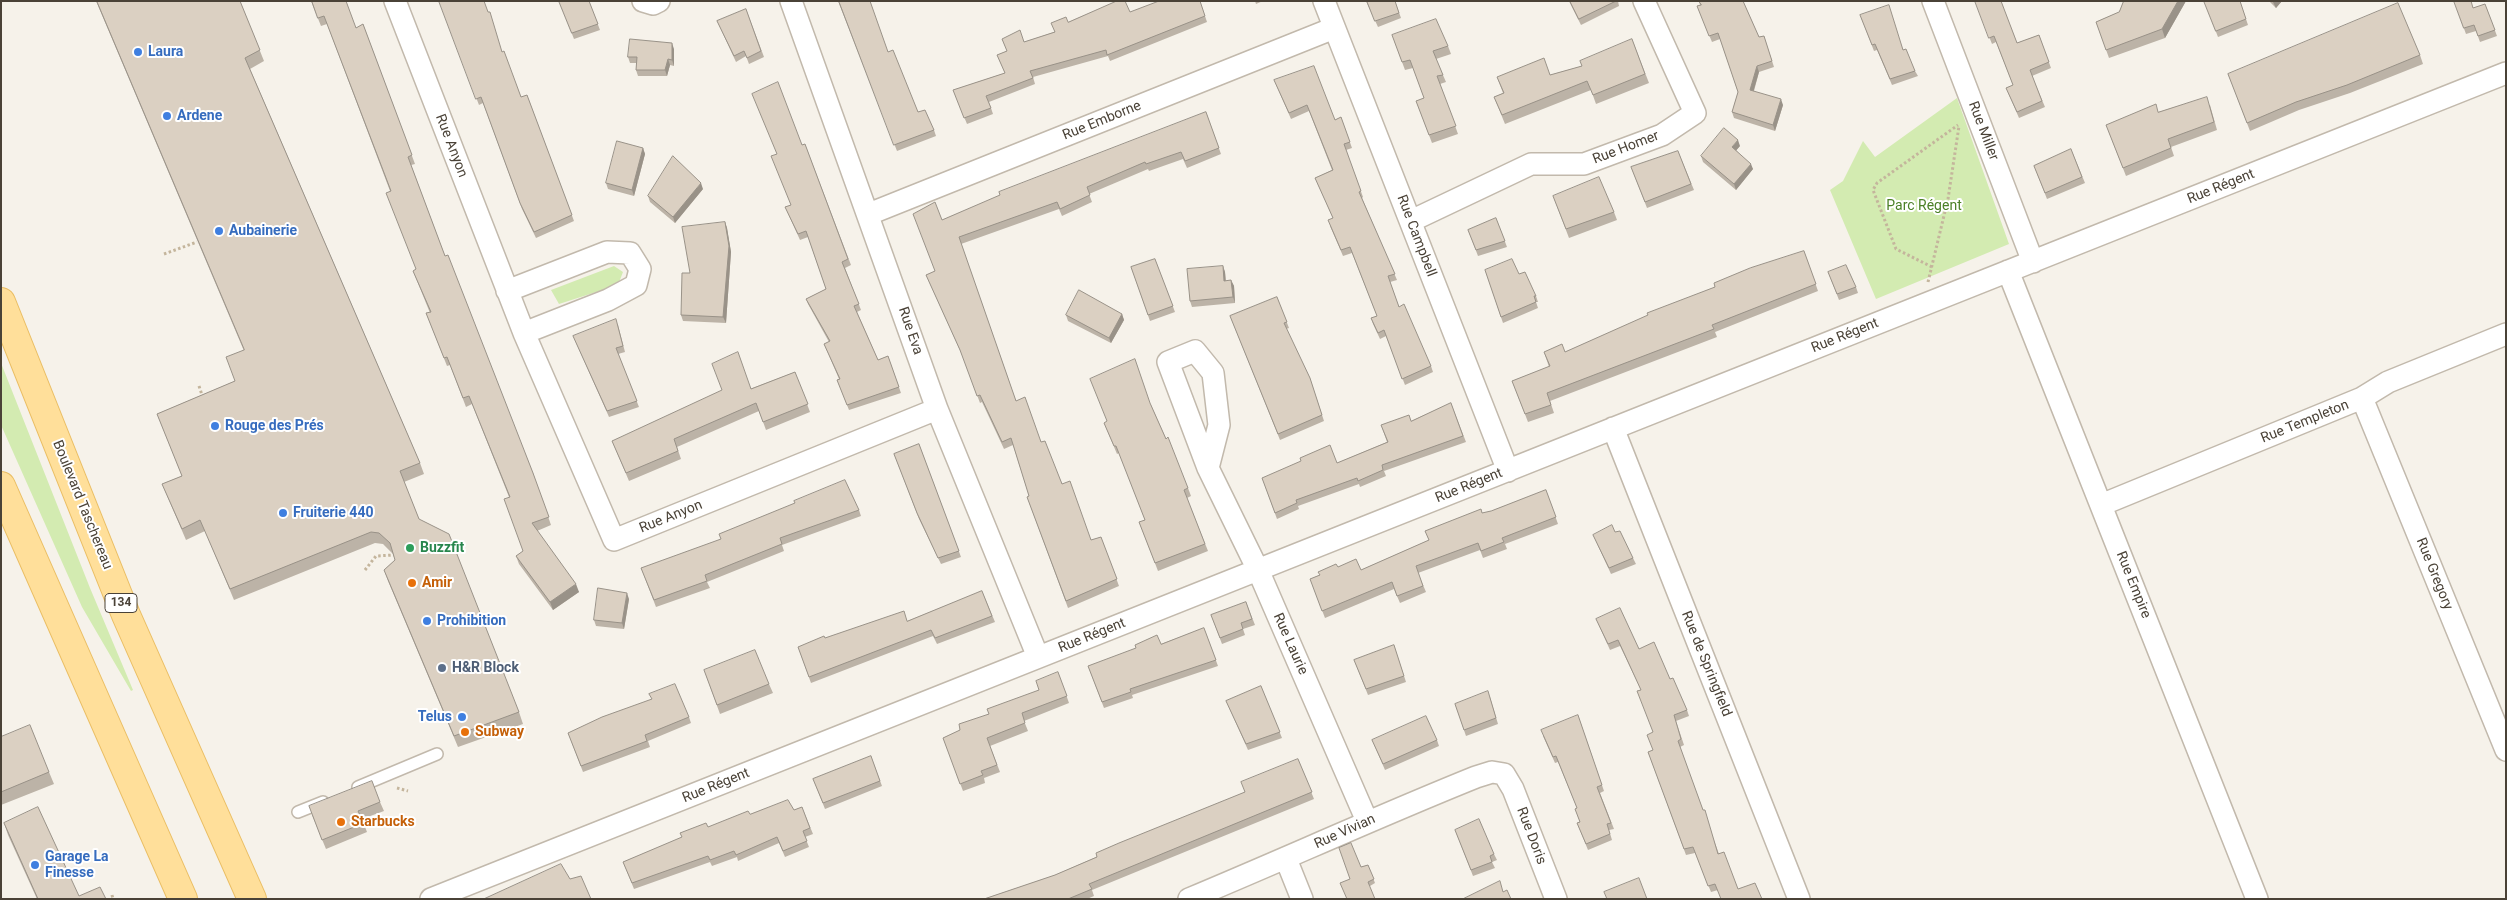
<!DOCTYPE html>
<html>
<head>
<meta charset="utf-8">
<style>
	body { margin:0 }
	#map { position:relative; width:2507px; height:900px; overflow:hidden; background:#f6f2ea; font-family:Roboto,sans-serif }
	canvas { display:block }
	.frame { position:absolute; inset:0; border:2px solid #4a4237; pointer-events:none }
</style>
</head>
<body>
<div id="map">
<canvas width="2507" height="900"></canvas>
<div class="frame"></div>
</div>
<script>
const g = document.querySelector('canvas').getContext('2d');
g.lineJoin = 'round';
function fill(path, color) {
  g.fillStyle = color;
  g.fill(path, 'evenodd');
}
function stroke(path, color, width, dash) {
  g.strokeStyle = color;
  g.lineWidth = width;
  g.lineCap = dash ? 'butt' : 'round';
  g.setLineDash(dash || []);
  g.stroke(path);
}
function drawText(font, color, halo, rows, align = 'center') {
  g.font = font + ' Roboto,sans-serif';
  g.lineWidth = 4;
  g.setLineDash([]);
  g.textBaseline = 'middle';
  g.strokeStyle = halo;
  g.fillStyle = color;
  for (const [text, x, y, turn = 0] of rows) {
    g.save();
    g.translate(x, y);
    g.rotate((+turn || 0) * Math.PI / 180);
    g.textAlign = isNaN(turn) ? turn : align;
    if (halo) g.strokeText(text, 0, 0);
    g.fillText(text, 0, 0);
    g.restore();
  }
}
fill(new Path2D(`
	M1957 98 2009 244 1876 299 1830 190 1843 181 1863 141 1875 157Z
	M614 266 623 272 618 285 559 304 551 290Z
	M1 363 90 588 133 690 131 691 82 607 1 425Z`), '#d3ebb1');
const service = new Path2D(`
	M358 787 437 754
	M298 812 323 802`);
const minor = new Path2D(`
	M395 1 524 333 614 540 937 409
	M643 1 653 4 659 1
	M791 1 937 409 1038 657
	M1324 1 1508 471
	M1933 1 2033 262
	M869 214 1334 28
	M1411 221 1531 164H1584L1662 135 1695 113 1644 1
	M2008 271 2257 899
	M507 291 607 252 630 253 640 269 636 285 608 300 524 333
	M2362 398 2506 750
	M1613 428 1799 899
	M1208 468 1219 425 1213 373 1195 351 1168 362 1208 468 1258 570 1367 821
	M2101 505 2362 398 2388 382 2506 334
	M1286 859 1302 899
	M431 899 2506 73
	M1189 899C1285 859 1379 816 1476 777L1492 772 1504 774 1513 789 1556 899`);
const primary = new Path2D(`
	M1 302 126 615 252 899
	M1 486 183 899`);
stroke(service, '#c2b9ac', 14);
stroke(minor, '#c2b9ac', 24);
stroke(primary, '#eabe64', 30);
stroke(new Path2D(`
	M164 254 197 242
	M1932 267 1896 249 1873 190 1877 183 1958 125
	M1928 282 1948 199 1959 126
	M199 386 203 398
	M365 570 376 556 394 555
	M397 788 408 791
	M112 895 113 899`), '#c4b59c', 3, [2.5, 2.5]);
stroke(service, '#fff', 11);
stroke(minor, '#fff', 21);
stroke(primary, '#ffdf9a', 28);
fill(new Path2D(`
	M96 1H240L264 61 250 69 420 463 424 474 404 482 419 519 519 712 523 724 458 747 388 581 384 570 395 560 394 555 383 544 375 543 234 600 205 531 186 540 162 484 182 476 157 414 235 381 244 351Z
	M311 1 356 28 363 24 415 164 411 165 445 256 533 473 551 525 537 531 579 592 553 610 519 564 516 556 523 551 509 497 472 404 466 407 450 365 447 366 426 313H430L413 271 416 269 390 191 327 24 321 26Z
	M439 1 502 52 521 97 527 95 574 221 536 238 522 209 483 103 479 105Z
	M559 1H589L600 30 574 39Z
	M838 1 888 52 918 112 934 130 936 136 897 151Z
	M1200 1 1207 22 1110 61 1108 56 1033 77 1035 84 989 102 993 114 967 124 953 90 1005 73 997 55 1007 51 1002 39 1024 42 1054 32 1068 22Z
	M1255 1H1263L1256 4Z
	M1366 1H1395L1401 18 1378 27Z
	M1569 1H1618L1619 6 1581 25Z
	M1699 1H1743L1759 37 1764 36 1774 67 1759 72 1754 91 1783 105 1775 131 1734 118 1732 112 1738 92 1720 39 1712 42 1697 6 1700 5Z
	M1975 1H2003L2001 2 2017 43 2039 35 2051 68 2032 76 2045 107 2019 118 2006 88 2013 85 1996 42 1992 44Z
	M2124 1H2186L2165 38 2109 58 2096 22 2119 12Z
	M2204 1H2240L2248 25 2218 37Z
	M2269 1H2282L2276 8Z
	M2454 1 2473 8 2485 4 2497 36 2480 42 2476 31 2466 34Z
	M746 9 764 57 749 64 746 56 736 62 717 21Z
	M1860 15 1904 50 1915 71 1918 76 1892 85 1877 50 1874 51Z
	M1392 35 1448 46 1451 54 1436 59 1446 82 1440 84 1458 134 1432 143 1416 101 1424 98 1413 68 1405 70Z
	M1632 39 1649 83 1596 104 1591 90 1505 124 1494 97 1503 93 1497 77 1550 75 1582 66Z
	M674 49V66L670 65 667 76H638L636 70 637 63H630L628 57Z
	M2420 55 2423 64 2350 93 2299 110 2250 131 2228 74Z
	M1274 80 1335 120 1341 117 1352 148 1346 150 1363 197 1362 198 1397 280 1390 282 1399 307 1431 366 1433 372 1405 385 1386 336 1380 339 1373 324 1371 318 1377 316 1352 253 1343 256 1330 226 1333 218 1315 178 1332 170 1309 111 1291 119Z
	M2210 105 2217 130 2171 147 2174 156 2126 176 2106 125 2158 112Z
	M1206 112 1221 154 1187 168 1183 159 1149 171 1148 169 1089 194 1092 202 1062 216 1059 209 961 244 1016 401 1041 442 1091 540 1101 537 1119 586 1068 608 1027 497 1029 496 1013 445 1004 449 982 402 980 403 963 357 926 275 935 271 942 220Z
	M805 144 851 265 845 268 861 310 857 312 878 360 888 356 901 393 849 410 837 380 839 379 824 344 829 342 808 304 806 299 826 289 808 237 800 240 785 207 791 205 802 145Z
	M1740 146 1736 150 1753 169 1736 190 1703 162 1701 156Z
	M643 148 645 154 634 196 608 189 606 183Z
	M2071 149 2085 183 2047 199 2034 166Z
	M1678 151 1694 190 1647 208 1631 167Z
	M703 189 675 223 650 202 648 196Z
	M1553 196 1614 212 1617 220 1569 238Z
	M1496 218 1507 247 1478 256 1468 230Z
	M725 222 727 228 731 252 726 323 683 321 681 315 690 273Z
	M1804 251 1818 291 1715 332 1717 337 1550 401 1554 413 1528 422 1512 381 1549 367 1544 352H1565L1715 287Z
	M1155 259 1175 312 1150 321 1131 267Z
	M1223 266 1225 272 1226 281 1231 280 1234 286 1235 303 1192 307 1190 301Z
	M1485 270 1519 274 1536 296 1538 302H1536L1538 308 1503 323Z
	M1828 272 1856 287 1858 293 1839 300Z
	M1277 297 1289 328 1286 329 1310 378 1324 421 1280 440 1230 316Z
	M1122 314 1124 320 1111 343 1068 321 1066 315Z
	M618 325 625 352 618 354 639 407 609 417 573 336Z
	M795 372 810 412 766 430 759 411 677 447 681 459 629 481 612 441Z
	M1451 403 1466 442 1384 471 1386 476 1360 487 1359 484 1298 506 1299 509 1277 519 1262 478 1337 463 1387 442 1381 425 1411 421Z
	M1151 405 1188 488 1191 496 1187 498 1208 551 1158 571 1139 522 1145 520 1119 453 1117 454 1104 423Z
	M919 444 961 557 941 564 919 519 894 454Z
	M1546 490 1558 524 1505 544 1507 549 1483 558 1480 550 1418 573 1426 592 1400 603 1394 589 1325 618 1310 579 1338 567 1361 570 1429 540 1425 531 1491 511Z
	M859 510 861 516 782 545 784 551 707 582 710 588 656 607 641 568Z
	M1593 535 1633 558 1636 564 1611 574Z
	M982 591 995 622 937 644 933 636 811 683 798 647 825 638 908 621Z
	M629 599 624 629 596 626 594 620Z
	M1246 602 1255 625 1243 629 1245 635 1222 644 1211 615Z
	M1596 619 1639 649 1670 679 1687 710 1689 716 1676 721 1684 745 1680 747 1719 854 1738 889 1762 899 1718 890 1711 892 1695 853 1686 855 1648 752 1653 750V732L1641 690 1620 646 1610 650Z
	M1204 628 1218 666 1132 695 1133 698 1104 708 1088 666 1161 644Z
	M1394 645 1406 682 1368 695 1354 660Z
	M704 670 769 684 773 693 720 714Z
	M1058 672 1069 703 1024 721 1028 731 990 746 1000 772 984 778 985 783 963 791 943 738 960 730 989 714 1039 690Z
	M1261 686 1282 738 1248 750 1226 701Z
	M1490 697 1498 724 1466 736 1455 704Z
	M1578 715 1604 791 1600 793 1614 829 1609 830 1612 840 1588 850 1577 823 1580 822 1575 809 1577 808 1558 762 1555 763 1543 736Z
	M689 717 691 723 648 741 650 747 583 772 568 733Z
	M1 737 49 772 54 784 1 805Z
	M1372 740H1437L1439 746 1385 770Z
	M871 756 882 786 825 809 813 779Z
	M1298 759 1314 799 1092 890 1094 896 1087 899H984L1055 875 1245 792Z
	M380 802 384 811 362 819 367 832 326 849 312 815Z
	M802 807 813 834 805 837 809 847 785 857 779 843 738 861 737 857 712 866 710 862 634 889 623 862 708 827 750 814 794 810Z
	M4 823 79 896 106 899H37L8 835Z
	M1455 830 1494 854 1497 860 1492 862 1495 868 1473 876Z
	M1368 865 1375 883 1370 886 1350 879 1361 867Z`), '#bcb3a7');
fill(new Path2D(`
	M2178 1H2186L2165 38 2162 29Z
	M2274 1H2282L2276 8 2273 2Z
	M672 43 674 49V66L672 60Z
	M668 59 670 65 667 76 665 70Z
	M1757 66 1759 72 1752 96 1750 90Z
	M1781 99 1783 105 1775 131 1773 125Z
	M1738 140 1740 146 1734 153 1732 147Z
	M643 148 645 154 634 196 632 190Z
	M1751 164 1753 169 1736 190 1734 184Z
	M701 183 703 189 675 223 673 217Z
	M725 222 727 228 731 252 726 323 723 317Z
	M1223 266 1225 272 1226 287 1224 281Z
	M1231 280 1234 286 1235 303 1233 297Z
	M1122 314 1124 320 1111 343 1109 338Z
	M576 584 579 592 553 610 550 602Z
	M627 593 629 599 624 629 622 623Z`), '#999288');
const building = new Path2D(`
	M97 1H240L260 50 245 58 420 463 400 471 419 519 449 534 519 712 454 736 384 570 395 560 390 543 379 533 371 532 230 589 200 520 182 529 162 484 182 476 157 414 235 381 226 357 244 350Z
	M312 1H346L356 28 363 24 412 155 408 157 445 256 448 255 533 473 549 517 532 523 576 584 550 602 516 556 523 551 504 499 510 497 469 396 463 398 447 357 444 358 426 313 431 312 413 271 416 269 386 193 391 191 324 16 318 18Z
	M439 1H484L488 12H490L502 52 504 51 521 97 527 95 572 215 534 232 520 203 481 97 476 99Z
	M559 1H589L598 24 572 33Z
	M839 1H870L888 52 893 50 918 112 925 110 934 130 894 145Z
	M1117 1H1125L1130 12 1159 1H1200L1205 16 1107 55 1106 50 1030 71 1033 78 986 96 991 108 964 118 953 90 1005 73 997 55 1007 51 1002 39 1020 30 1024 42 1055 32 1051 23 1066 17 1068 22Z
	M1367 1H1395L1399 13 1375 21Z
	M1570 1H1616L1579 19Z
	M1699 1H1743L1759 37 1764 36 1772 61 1757 66 1750 90 1781 99 1773 125 1732 112 1738 92 1718 33 1709 36 1697 6 1701 5Z
	M1975 1H2001L2017 43 2039 35 2049 62 2030 70 2042 101 2017 112 2006 88 2013 85 1994 36 1989 38Z
	M2124 1H2178L2162 29 2106 50 2096 22 2119 12Z
	M2204 1H2240L2246 19 2216 31Z
	M2454 1H2471L2473 8 2485 4 2495 30 2478 36 2474 25 2464 28Z
	M2398 3 2420 55 2347 85 2296 102 2247 123 2228 74Z
	M1889 5 1903 50 1906 49 1915 71 1890 79 1875 44 1872 45 1860 15Z
	M746 9 761 51 747 58 744 51 734 56 717 21Z
	M1436 19 1448 46 1433 51 1443 75 1437 76 1456 126 1429 135 1416 101 1424 98 1410 60 1402 62 1392 35Z
	M630 39 672 43V60L668 59 665 70H636L637 57H628Z
	M1632 39 1645 74 1593 95 1587 81 1502 115 1494 97 1504 93 1497 77 1544 58 1550 75 1582 66 1580 61Z
	M1314 66 1335 120 1341 117 1350 142 1344 144 1361 191 1359 192 1395 274 1388 276 1399 307 1404 304 1431 366 1402 379 1384 330 1378 333 1371 318 1377 316 1350 247 1341 250 1328 220 1333 218 1315 178 1333 170 1307 105 1289 113 1274 80Z
	M778 82 802 145 805 144 848 259 842 262 859 304 854 306 878 360 888 356 899 387 847 405 837 380 840 379 824 344 830 341 806 299 826 289 806 231 798 234 785 207 791 205 771 156 777 154 752 94Z
	M2207 97 2214 122 2168 139 2171 148 2123 168 2106 125 2156 104 2158 112Z
	M1206 112 1219 148 1185 161 1181 152 1146 164 1145 162 1087 187 1090 195 1060 209 1057 202 959 237 1016 401 1025 397 1041 442 1045 441 1062 484 1070 481 1091 540 1101 537 1117 579 1066 601 1027 497 1029 496 1011 438 1002 442 980 395 977 396 960 350 926 275 935 271 913 214 935 202 942 220 1000 195 999 192Z
	M1724 128 1738 140 1732 147 1751 164 1734 184 1701 156Z
	M617 141 643 148 632 190 606 183Z
	M2071 149 2082 177 2045 193 2034 166Z
	M1678 151 1691 184 1645 202 1631 167Z
	M673 156 701 183 673 217 648 196Z
	M1599 177 1614 212 1566 229 1553 196Z
	M1496 218 1505 241 1476 250 1468 230Z
	M725 222 729 246 723 317 681 315 682 273H690L682 227Z
	M1804 251 1816 284 1712 325 1714 329 1547 393 1551 405 1525 414 1512 381 1550 366 1544 352 1562 344 1565 352 1648 315 1647 313 1715 287 1714 283 1750 268Z
	M1155 259 1173 306 1148 315 1131 267Z
	M1512 259 1519 274 1525 272 1536 296H1534L1536 302 1501 317 1485 270Z
	M1846 265 1856 287 1837 294 1828 272Z
	M1223 266 1224 281 1231 280 1233 297 1190 301 1187 269Z
	M1079 290 1122 314 1109 338 1066 315Z
	M1277 297 1287 322 1284 323 1310 378 1322 415 1278 434 1230 316Z
	M616 319 623 346 616 348 637 401 607 411 573 336Z
	M738 352 751 389 795 372 808 404 763 422 756 403 674 439 678 451 626 473 612 441 722 390 712 364Z
	M1135 359 1150 403 1166 439 1168 437 1188 488 1184 490 1205 544 1155 563 1139 522 1145 520 1116 446H1114L1104 423 1107 421 1090 379Z
	M1451 403 1463 436 1382 465 1383 470 1358 481 1357 478 1296 500 1297 503 1275 513 1262 478 1301 461 1300 458 1330 445 1337 463 1388 442 1381 425 1409 415 1411 421Z
	M919 444 959 551 938 558 917 513 894 454Z
	M845 480 859 510 780 538 782 544 705 575 707 581 654 600 641 568 721 539 719 534 795 503 794 501Z
	M1546 490 1556 517 1502 538 1504 542 1481 551 1478 543 1416 566 1423 586 1397 596 1392 582 1322 611 1310 579 1320 575 1318 572 1336 564 1338 567 1356 559 1361 570 1429 540 1425 531 1481 509 1482 513 1491 511Z
	M1612 525 1615 532 1620 531 1633 558 1609 568 1593 535Z
	M598 588 627 593 622 623 594 620Z
	M982 591 992 616 935 638 931 630 809 677 798 647 824 636 825 638 904 611 907 621Z
	M1246 602 1252 619 1241 623 1243 629 1220 638 1211 615Z
	M1620 608 1639 649 1654 642 1670 679 1673 678 1687 710 1674 715 1681 739 1678 741 1703 810H1705L1718 854 1724 852 1738 889 1755 883 1762 899H1721L1715 884 1708 886 1693 847 1684 849 1648 752 1653 750 1647 735 1653 732 1637 691 1641 690 1618 640 1608 644 1596 619Z
	M1204 628 1216 660 1130 689 1131 692 1102 702 1088 666 1136 648 1135 645 1157 635 1161 644Z
	M1394 645 1404 676 1366 689 1354 660Z
	M755 650 769 684 717 705 704 670Z
	M1058 672 1067 696 1022 713 1025 723 987 738 997 765 981 771 983 775 960 784 943 738 960 730 959 724 989 714 987 709 1039 690 1036 681Z
	M675 684 689 717 645 735 647 741 581 766 568 733 602 717 652 699 649 694Z
	M1261 686 1280 732 1246 744 1226 701Z
	M1488 691 1496 718 1464 730 1455 704Z
	M1578 715 1602 785 1597 787 1611 823 1607 824 1610 834 1586 844 1577 823 1580 822 1575 809 1577 808 1556 756 1553 757 1541 730Z
	M1426 716 1437 740 1383 764 1372 740Z
	M30 725 49 772 1 792V737Z
	M871 756 880 781 823 803 813 779Z
	M1298 759 1312 792 1089 884 1092 889 1068 899H984L1055 875 1097 857 1096 853 1119 843 1245 792 1241 782Z
	M372 781 380 802 358 811 364 823 322 840 309 806Z
	M788 800 794 810 802 807 810 828 803 831 807 841 783 851 777 837 736 855 734 851 710 860 708 856 632 883 623 862 682 837 680 833 706 823 708 827 748 811 750 814Z
	M38 807 79 896 100 887 106 899H38L4 823Z
	M1479 819 1494 854 1490 856 1492 862 1471 870 1455 830Z
	M1351 843 1361 867 1368 865 1374 879 1368 882 1375 899H1347L1340 883 1350 879 1339 848Z
	M561 864 570 879 581 876 591 899H484Z
	M1639 878 1647 899H1607L1604 892Z
	M1500 881 1503 892 1507 890 1511 899H1463Z`);
fill(building, '#dbd0c2');
stroke(building, '#999288', 1);
for (const [x, y, r, color] of [
	[138,52,5,"#3f7fe0"],
	[167,116,5,"#3f7fe0"],
	[219,231,5,"#3f7fe0"],
	[215,426,5,"#3f7fe0"],
	[283,513,5,"#3f7fe0"],
	[410,548,5,"#2e9e5b"],
	[412,583,5,"#e8710a"],
	[427,621,5,"#3f7fe0"],
	[442,668,5,"#5c6f8a"],
	[462,717,5,"#3f7fe0"],
	[465,732,5,"#e8710a"],
	[341,822,5,"#e8710a"],
	[35,865,5,"#3f7fe0"]
]) {
  const dot = new Path2D();
  dot.arc(x, y, r, 0, 2 * Math.PI);
  g.fillStyle = color;
  g.fill(dot);
  stroke(dot, '#fff', 2);
}
for (const [x, y, w] of [
	[121,603,32]
]) {
  const box = new Path2D();
  box.roundRect(x - w / 2, y - 9.5, w, 19, 4);
  g.fillStyle = '#fff';
  g.fill(box);
  stroke(box, '#4a4237', 1);
}
drawText('bold 12px', '#4a4237', null, [
	["134",121,603]
]);
drawText('bold 14px', '#366cbe', '#fff', [
	["Laura",148,52],
	["Ardene",177,116],
	["Aubainerie",229,231],
	["Rouge des Prés",225,426],
	["Fruiterie 440",293,513],
	["Prohibition",437,621],
	["Telus",452,717,"right"],
	["Garage La",45,857],
	["Finesse",45,873]
], 'left');
drawText('14px', '#4a4237', '#fff', [
	["Rue Emborne",1102,121,-22],
	["Rue Miller",1983,131,69],
	["Rue Anyon",451,146,69],
	["Rue Homer",1626,148,-21],
	["Rue Régent",2221,187,-22],
	["Rue Campbell",1416,236,69],
	["Rue Eva",910,331,71],
	["Rue Régent",1845,336,-22],
	["Rue Templeton",2305,422,-22],
	["Rue Régent",1469,486,-22],
	["Boulevard Taschereau",82,505,68],
	["Rue Anyon",671,517,-22],
	["Rue Gregory",2434,574,68],
	["Rue Empire",2133,585,68],
	["Rue Régent",1092,636,-22],
	["Rue Laurie",1290,644,66],
	["Rue de Springfield",1706,664,68],
	["Rue Régent",716,786,-22],
	["Rue Vivian",1345,832,-24],
	["Rue Doris",1531,836,69]
]);
drawText('14px', '#4b8027', '#fff', [
	["Parc Régent",1924,206]
]);
drawText('bold 14px', '#27864d', '#fff', [
	["Buzzfit",420,548]
], 'left');
drawText('bold 14px', '#c56008', '#fff', [
	["Amir",422,583],
	["Subway",475,732],
	["Starbucks",351,822]
], 'left');
drawText('bold 14px', '#4e5e75', '#fff', [
	["H&R Block",452,668]
], 'left');
</script>
</body>
</html>
